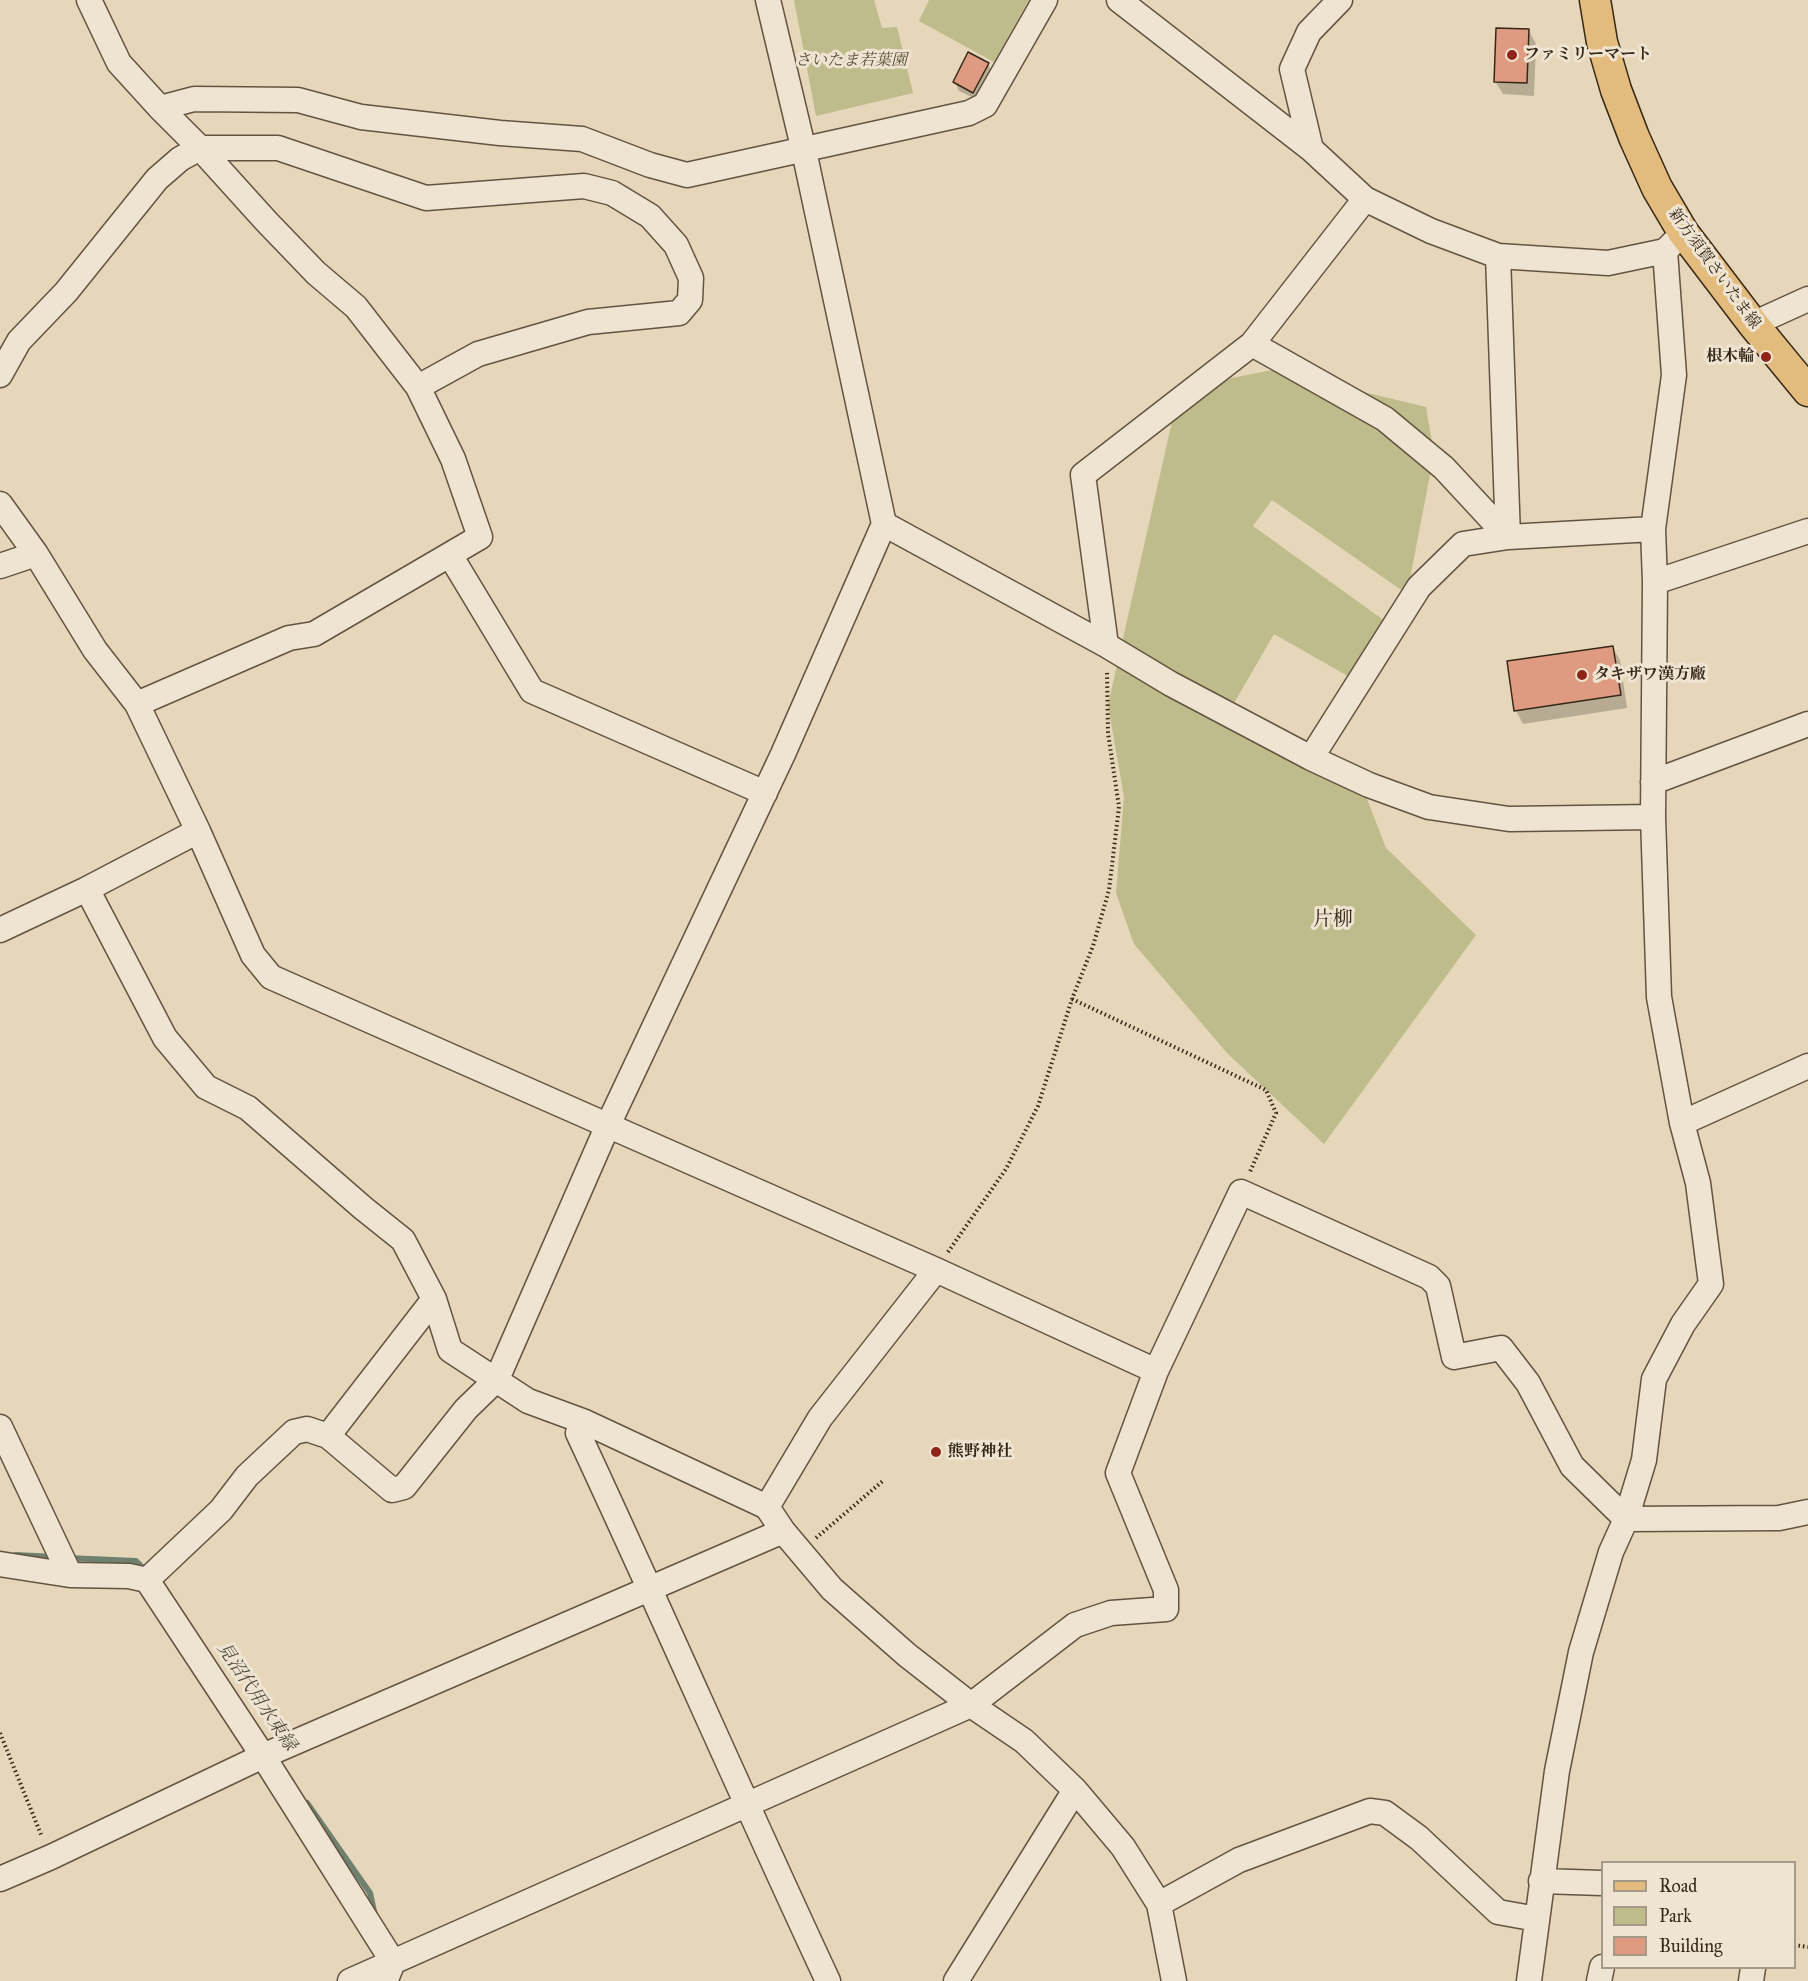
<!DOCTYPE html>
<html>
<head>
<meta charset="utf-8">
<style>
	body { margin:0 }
	#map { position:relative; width:1808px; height:1981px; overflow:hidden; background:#e6d6ba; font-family:"IM FELL Great Primer",serif }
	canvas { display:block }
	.legend { position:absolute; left:1601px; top:1861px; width:195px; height:108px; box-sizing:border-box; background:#efe4d2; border:2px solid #a59987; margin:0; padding:8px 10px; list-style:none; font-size:18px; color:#362817 }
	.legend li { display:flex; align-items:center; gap:12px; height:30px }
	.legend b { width:30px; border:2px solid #a59987 }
</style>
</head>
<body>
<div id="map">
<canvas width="1808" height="1981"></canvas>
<ul class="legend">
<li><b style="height:8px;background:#e3bb7d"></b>Road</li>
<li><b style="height:16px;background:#bdbc8a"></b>Park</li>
<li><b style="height:16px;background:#de9b81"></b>Building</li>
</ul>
</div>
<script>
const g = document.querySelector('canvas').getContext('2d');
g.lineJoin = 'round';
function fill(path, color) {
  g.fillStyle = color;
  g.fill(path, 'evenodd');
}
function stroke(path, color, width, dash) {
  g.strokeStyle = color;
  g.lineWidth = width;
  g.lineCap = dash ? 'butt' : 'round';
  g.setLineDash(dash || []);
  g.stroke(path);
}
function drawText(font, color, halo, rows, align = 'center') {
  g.font = font + ' "IM FELL Great Primer","Noto Serif JP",serif';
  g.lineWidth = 6;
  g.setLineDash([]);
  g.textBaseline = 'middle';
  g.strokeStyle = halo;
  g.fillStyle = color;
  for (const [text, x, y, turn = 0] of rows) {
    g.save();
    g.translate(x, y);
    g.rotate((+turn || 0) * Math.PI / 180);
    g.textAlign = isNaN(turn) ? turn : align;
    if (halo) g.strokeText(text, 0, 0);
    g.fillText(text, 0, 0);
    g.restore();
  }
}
fill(new Path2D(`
	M794 0H874L882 28 897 27 913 93 816 116Z
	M929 0H1029L994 62 919 21Z
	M1272 370 1426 407 1434 454 1407 594 1272 500 1253 526 1389 624 1353 679 1274 634 1226 717 1365 787 1367 799 1386 848 1476 935 1324 1144 1227 1053 1134 944 1116 893 1124 797 1108 705 1178 395 1217 381Z`), '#bdbc8a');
fill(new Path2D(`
	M1529 31 1536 44 1534 96 1503 94 1495 81Z
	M988 64 992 73 978 100 959 91 955 82Z
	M1612 647 1620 660 1627 708 1523 724 1516 711Z`), '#0003');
stroke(new Path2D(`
	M16 1555 54 1557
	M67 1558 136 1561 146 1571
	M307 1803 370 1893 375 1916`), '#70806f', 6);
const building = new Path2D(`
	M1496 28 1529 29 1527 83 1494 82Z
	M968 52 989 63 973 93 953 82Z
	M1613 646 1621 695 1514 711 1507 661Z`);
fill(building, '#de9b81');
stroke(building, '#362817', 1.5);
const minor = new Path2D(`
	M89 0 119 63 160 108 194 99 298 100 361 117 500 133 582 139 650 165 687 175 969 113 985 105 1045 0
	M1119 0 1311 149 1365 199 1431 231 1498 256 1608 263 1665 251 1675 241
	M1311 149 1292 69 1309 32 1340 0
	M1753 324 1808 299
	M1252 344 1385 419 1444 468 1508 537 1653 529
	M0 375 19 341 66 292 157 179 180 159 200 148H278L426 198 584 186 612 193 650 216 676 245 691 278 690 300 679 313 588 322 478 354 418 387
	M0 504 36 554 95 650 137 704 198 831 253 955 271 977 936 1270 1156 1371
	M884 524 1106 645 1171 684 1311 758 1369 785 1429 807 1509 819 1653 817
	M450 555 532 691 765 793
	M0 566 36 554
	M1655 582 1808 531
	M1106 645 1083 475 1252 344 1365 199
	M137 704 289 638 314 634 480 537 453 459 418 387 356 307 316 273 266 221 200 148 160 108
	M1311 758 1419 587 1463 544 1508 537 1498 256
	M1653 782 1808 724
	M87 889 165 1038 206 1087 248 1108 363 1208 403 1240 434 1299 450 1350 528 1401 585 1422 767 1507 783 1531 832 1589 907 1655 971 1705 1024 1741 1075 1790 1123 1847 1159 1904 1174 1981
	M0 930 87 889 198 831
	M1682 1123 1808 1066
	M585 1422 578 1433C663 1615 743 1799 828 1981
	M0 1427 70 1575
	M328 1436 434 1299
	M767 1507 820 1418 936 1270
	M0 1564 70 1575 129 1576 147 1580 263 1756 393 1962 387 1977
	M147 1580 221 1510 247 1476 294 1432 307 1429 328 1436 392 1490 404 1487 466 1409 497 1379 608 1125 783 754 884 524 804 151 768 0
	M0 1879 51 1857 263 1756 783 1531
	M1541 1881 1602 1883
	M1159 1904 1239 1860 1370 1811 1385 1813 1419 1838 1498 1912 1537 1919
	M350 1981 971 1705 1075 1625 1111 1613 1166 1609V1590L1118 1473 1156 1371 1241 1192 1429 1277 1438 1286 1454 1357 1501 1348 1528 1383 1572 1466 1626 1519 1779 1518 1808 1512
	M956 1981 1075 1790
	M1529 1981 1557 1771 1581 1652 1611 1552 1626 1519 1644 1460 1654 1379 1683 1324 1711 1284 1698 1183 1682 1123 1659 997 1653 817 1655 582 1653 529 1674 375 1665 251
	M1599 1981 1602 1967
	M1751 1981 1753 1968`);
const major = new Path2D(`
	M1595 0 1602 42 1616 90 1634 137 1657 188 1683 232 1753 324 1808 391`);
stroke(minor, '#625440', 27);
stroke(major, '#362817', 33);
stroke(new Path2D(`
	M1072 999 1266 1090 1276 1113 1249 1174
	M948 1252 1006 1169 1038 1106 1072 999 1093 946 1109 890 1119 807 1108 733 1107 671
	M816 1538 884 1480
	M0 1733 42 1837
	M1794 1945 1808 1947`), '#362817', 4, [1.5, 3]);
stroke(minor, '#efe4d2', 24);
stroke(major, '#e3bb7d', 30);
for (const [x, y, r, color] of [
	[1512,55,6,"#8f2418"],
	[1766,357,6,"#8f2418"],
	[1582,675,6,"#8f2418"],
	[936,1452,6,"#8f2418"]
]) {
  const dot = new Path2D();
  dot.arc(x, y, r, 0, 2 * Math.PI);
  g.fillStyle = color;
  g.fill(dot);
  stroke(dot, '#efe4d2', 2);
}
drawText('bold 16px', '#362817', '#efe4d2', [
	["ファミリーマート",1524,55],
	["根木輪",1754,357,"right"],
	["タキザワ漢方廠",1594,675],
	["熊野神社",948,1452]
], 'left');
drawText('italic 16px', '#584d34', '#efe4d2', [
	["さいたま若葉園",851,61]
]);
drawText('16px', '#362817', '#efe4d2', [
	["新方須賀さいたま線",1714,269,54]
]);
drawText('italic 18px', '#4e4c3c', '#efe4d2', [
	["見沼代用水東縁",256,1697,56]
]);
drawText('20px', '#362817', '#efe4d2', [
	["片柳",1333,920]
]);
</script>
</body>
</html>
